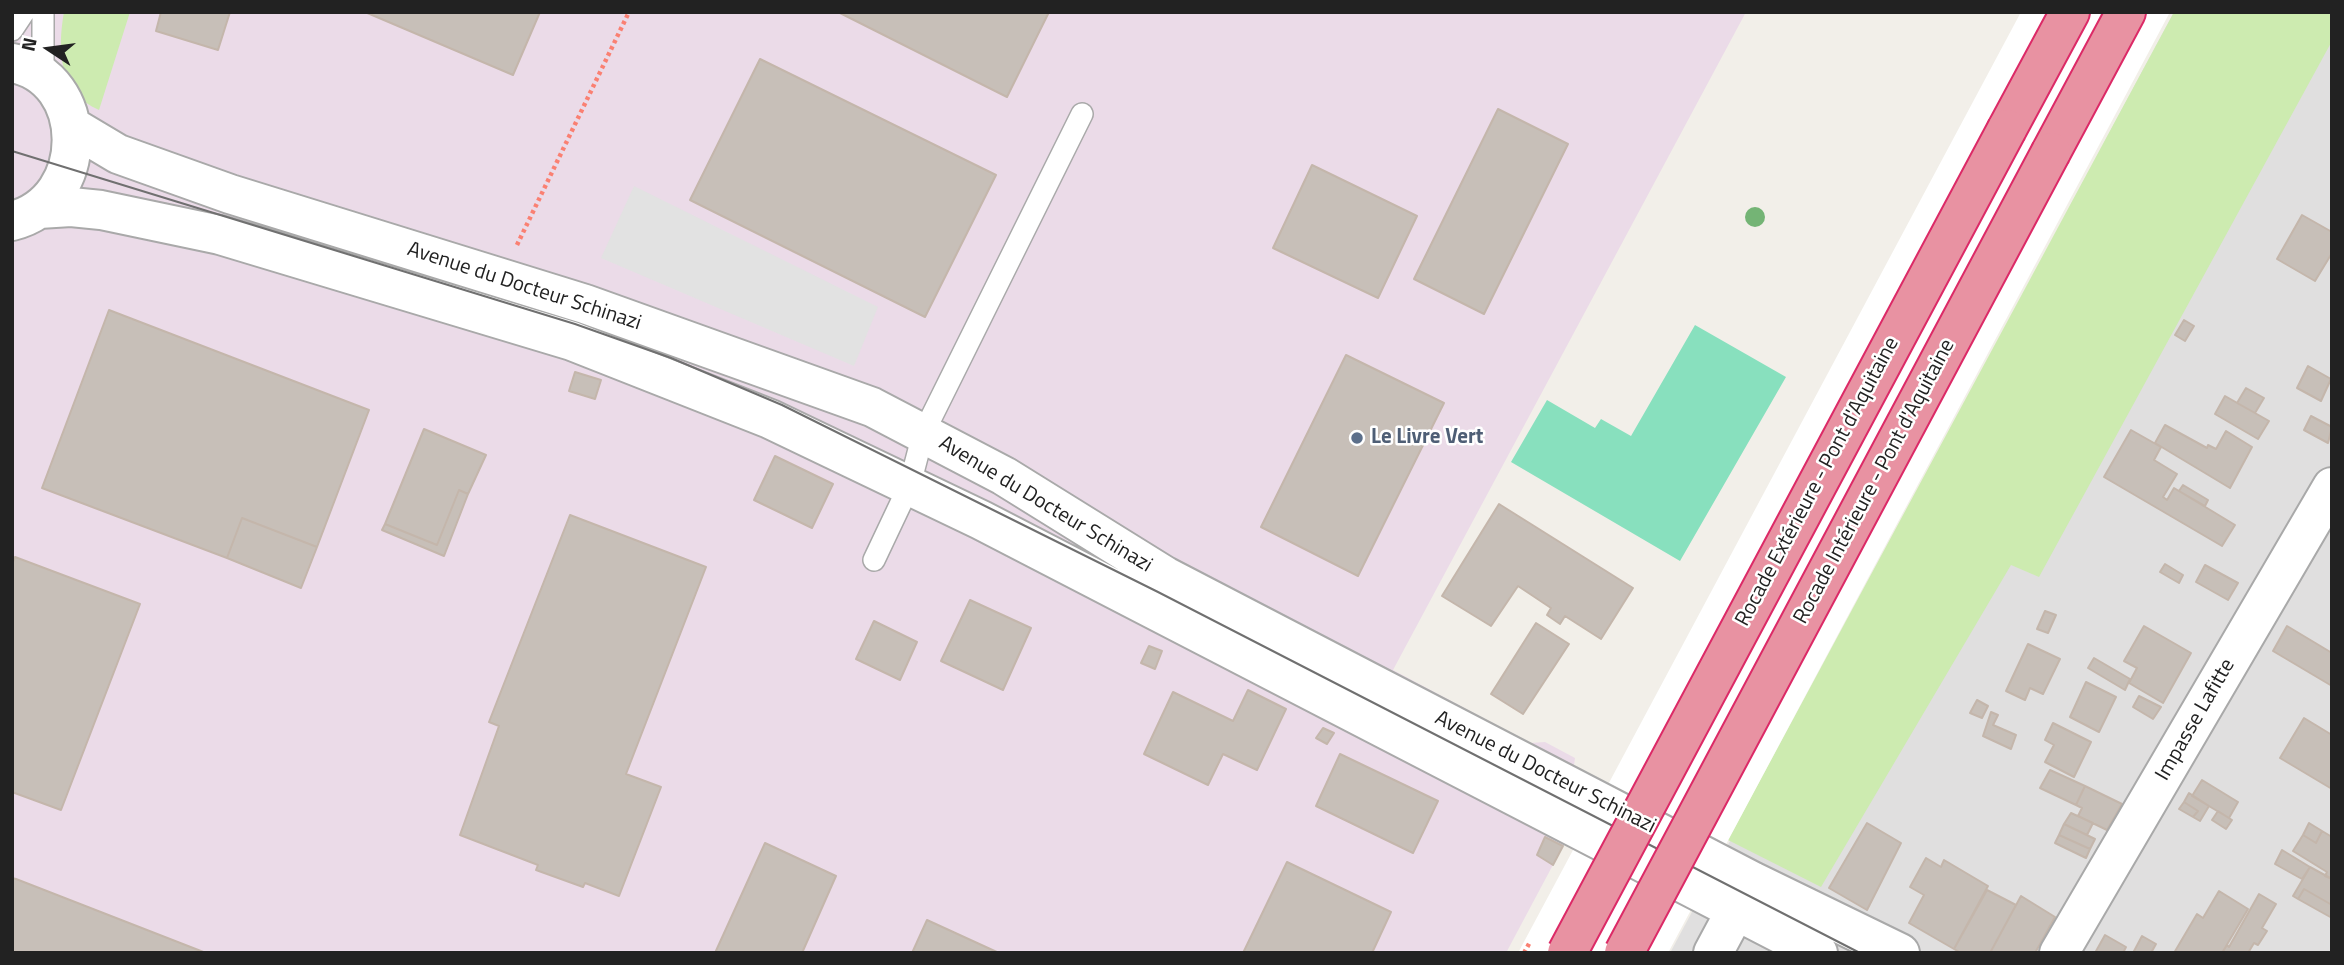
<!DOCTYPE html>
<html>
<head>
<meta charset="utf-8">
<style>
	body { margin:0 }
	#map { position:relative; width:2344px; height:965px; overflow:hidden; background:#f2efe9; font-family:"Titillium Web",sans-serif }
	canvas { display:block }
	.frame { position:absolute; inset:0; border:14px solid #222; pointer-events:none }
	.north { position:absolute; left:14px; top:14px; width:70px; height:70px; -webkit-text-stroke:5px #fff; paint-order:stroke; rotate:283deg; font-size:19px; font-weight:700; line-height:28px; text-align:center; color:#222 }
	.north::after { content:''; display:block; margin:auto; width:24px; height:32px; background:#222; clip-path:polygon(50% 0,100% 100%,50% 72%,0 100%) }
</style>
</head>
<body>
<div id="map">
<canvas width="2344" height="965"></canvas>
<div class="frame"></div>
<div class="north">N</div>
</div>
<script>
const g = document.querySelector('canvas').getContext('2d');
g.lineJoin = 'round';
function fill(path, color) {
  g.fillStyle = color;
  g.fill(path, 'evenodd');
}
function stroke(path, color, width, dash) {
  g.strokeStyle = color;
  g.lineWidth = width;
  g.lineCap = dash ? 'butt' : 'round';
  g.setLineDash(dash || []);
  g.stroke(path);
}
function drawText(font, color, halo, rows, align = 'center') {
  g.font = font + ' "Titillium Web",sans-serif';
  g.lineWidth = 5;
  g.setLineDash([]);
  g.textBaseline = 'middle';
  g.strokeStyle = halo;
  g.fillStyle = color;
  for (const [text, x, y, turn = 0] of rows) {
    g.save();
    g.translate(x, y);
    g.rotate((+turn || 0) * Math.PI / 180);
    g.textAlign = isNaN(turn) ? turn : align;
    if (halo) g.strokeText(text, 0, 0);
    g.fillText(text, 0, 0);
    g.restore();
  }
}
fill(new Path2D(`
	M2174 12H2332V953H1670Z`), '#e0dfdf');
fill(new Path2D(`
	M12 12H1746L1393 670 1530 743 1545 742 1575 758 1563 846 1506 953H12Z`), '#ebdbe8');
fill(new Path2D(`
	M64 12H130L99 110C59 93 57 51 64 12Z
	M2174 12H2332V41L2039 577 2011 565 1821 887 1728 840Z`), '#cdebb0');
fill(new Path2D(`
	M1695 325 1786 377 1680 561 1511 462 1547 400 1595 428 1601 419 1631 436Z`), '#88e0be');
fill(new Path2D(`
	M634 186 878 307 854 366 601 258Z`), '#e2e2e2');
fill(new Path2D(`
	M2021 12H2170L1668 953H1518Z`), '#fff');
const building = new Path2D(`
	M161 12H230L218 50 156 31Z
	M365 12H540L513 75Z
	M838 12H1049L1007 97Z
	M760 59 996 175 925 317 690 200Z
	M1498 109 1568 144 1484 314 1414 279Z
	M1312 165 1417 216 1378 298 1273 248Z
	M2302 215 2332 232V253L2315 281 2277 259Z
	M109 310 369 410 317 547 242 518 227 558 42 488Z
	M2184 320 2194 326 2185 341 2175 335Z
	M1346 355 1444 403 1358 576 1261 527Z
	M2308 366 2331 379 2321 401 2297 388Z
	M575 372 601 380 595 399 569 391Z
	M2246 388 2264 398 2255 413 2237 403Z
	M2225 396 2269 421 2258 439 2215 414Z
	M2311 416 2332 427 2328 443 2304 430Z
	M2165 425 2207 448 2208 445 2216 449 2226 431 2252 447 2230 488 2155 443Z
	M424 429 486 455 468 494 459 490 437 545 385 524Z
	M2131 430 2161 447 2154 460 2177 474 2163 497 2167 500 2174 488 2235 525 2222 546 2104 477Z
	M775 456 833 484 812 528 754 500Z
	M2183 485 2208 500 2205 506 2179 491Z
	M459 490 468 494 444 556 382 530 385 524 437 545Z
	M1499 504 1633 588 1601 639 1565 616 1560 624 1547 615 1551 608 1518 586 1491 626 1442 596Z
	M570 515 706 567 626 774 661 787 619 896 585 883 583 887 536 870 538 865 460 835 499 726 489 722Z
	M242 518 317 547 301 588 227 558Z
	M15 557 140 604 61 810 12 792V564Z
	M2165 564 2183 575 2179 583 2160 572Z
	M2205 565 2238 583 2228 600 2196 582Z
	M970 600 1031 628 1003 690 941 661Z
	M2045 611 2056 615 2048 633 2037 629Z
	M874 621 917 642 900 680 856 659Z
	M1536 623 1569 644 1523 714 1491 694Z
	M2144 626 2191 653 2163 703 2129 683 2137 668 2124 661Z
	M2287 626 2332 653V686L2273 651Z
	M2028 644 2060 659 2043 694 2030 688 2025 700 2006 691Z
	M1149 646 1162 651 1155 669 1141 663Z
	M2094 658 2130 679 2125 690 2088 668Z
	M2086 682 2116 697 2099 732 2070 717Z
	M1248 690 1286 709 1257 770 1223 754 1208 785 1144 754 1173 692 1233 721Z
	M2139 696 2161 707 2153 719 2133 707Z
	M1977 700 1988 706 1982 718 1970 713Z
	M1991 712 1998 715 1993 725 2016 735 2011 749 1983 736Z
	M2304 718 2332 735V789L2280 758Z
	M2053 723 2091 742 2074 777 2045 762 2054 745 2045 740Z
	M1323 728 1334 733 1327 744 1316 738Z
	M1340 754 1438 801 1413 853 1316 806Z
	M2050 770 2085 786 2076 805 2040 788Z
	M2202 780 2238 802 2229 818 2192 796Z
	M2085 786 2122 804 2107 830 2078 816 2082 808 2076 805Z
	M2189 793 2209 806 2200 821 2193 817 2198 811 2184 802Z
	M2184 802 2198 811 2193 817 2179 809Z
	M2218 811 2232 820 2226 829 2212 820Z
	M2071 813 2093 823 2087 835 2064 824Z
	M1867 823 1901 843 1867 910 1829 888Z
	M2309 823 2322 831 2316 843 2303 835Z
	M2064 824 2095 839 2090 849 2059 835Z
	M2322 831 2332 837V879L2325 876 2327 872 2293 851 2303 835 2316 843Z
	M2059 835 2090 849 2086 858 2055 843Z
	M1545 837 1563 846 1553 865 1537 855Z
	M765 843 836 876 802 953H715Z
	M2282 850 2310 867 2302 879 2275 864Z
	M1926 858 1941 867 1944 860 1988 886 1954 949 1909 923 1924 895 1910 887Z
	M1287 862 1391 912 1372 953H1243Z
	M2310 867 2332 879V905L2304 889 2298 899 2293 896Z
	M12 878 16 879 206 953H12Z
	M2304 889 2332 905V918L2298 899Z
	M1987 890 2016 905 1990 953H1961L1954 949Z
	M2219 891 2248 909 2222 953H2174L2197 914 2203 918Z
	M2259 894 2276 904 2262 928 2267 931 2258 945 2254 943 2248 953H2222L2227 945 2229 947Z
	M2021 896 2055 917 2035 953H1990Z
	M927 920 999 953H912Z
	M2105 935 2126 947 2123 953H2095Z
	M2142 936 2156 944 2151 953H2133Z`);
fill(building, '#c7bfb8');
stroke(building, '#c4b6ab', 2);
const service = new Path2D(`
	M12 30 24 12
	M43 78V12
	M874 560 910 484 923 434 1082 114`);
const minor = new Path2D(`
	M12 63C91 77 92 201 12 221
	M71 126 118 154 230 194 585 304 872 407 1004 476 1165 576 1752 881 1900 953
	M39 209 71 207 101 210 220 235 572 341 770 419 981 520 1818 953
	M1713 953 1735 912
	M2059 953 2332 487`);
const motorway = new Path2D(`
	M2007 129 2070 12
	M2051 152 2126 12`);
stroke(service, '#a9a9a9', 24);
stroke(minor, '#a9a9a9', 42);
stroke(motorway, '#dc2a67', 42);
stroke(new Path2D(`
	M517 245 629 12`), '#fa8072', 4.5, [3.5, 3.5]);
stroke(service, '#fff', 21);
stroke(minor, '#fff', 38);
stroke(motorway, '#e892a2', 38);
stroke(new Path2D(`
	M12 151 575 324 671 358 782 405 1158 592 1860 953`), '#707070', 2);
const motorwayBridge = new Path2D(`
	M1567 953 2007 129
	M1624 953 2051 152`);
stroke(motorwayBridge, '#dc2a67', 42, []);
stroke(new Path2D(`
	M1524 953 1530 942`), '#fa8072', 4.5, [3.5, 3.5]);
stroke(motorwayBridge, '#e892a2', 38);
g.fillStyle = '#74b475';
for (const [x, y] of [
	[1755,217]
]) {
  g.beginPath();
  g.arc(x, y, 10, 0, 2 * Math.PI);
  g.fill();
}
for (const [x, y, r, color] of [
	[1357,438,7,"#5c6f8a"]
]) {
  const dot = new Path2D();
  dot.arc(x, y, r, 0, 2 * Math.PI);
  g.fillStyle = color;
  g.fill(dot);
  stroke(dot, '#fff', 2.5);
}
drawText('21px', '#222', '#fff', [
	["Avenue du Docteur Schinazi",524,287,18],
	["Rocade Extérieure - Pont d'Aquitaine",1818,482,-62],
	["Rocade Intérieure - Pont d'Aquitaine",1875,482,-62],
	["Avenue du Docteur Schinazi",1045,505,31],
	["Impasse Lafitte",2196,720,-60],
	["Avenue du Docteur Schinazi",1545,773,27]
]);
drawText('bold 21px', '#4e5e75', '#fff', [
	["Le Livre Vert",1371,438]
], 'left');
</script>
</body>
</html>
